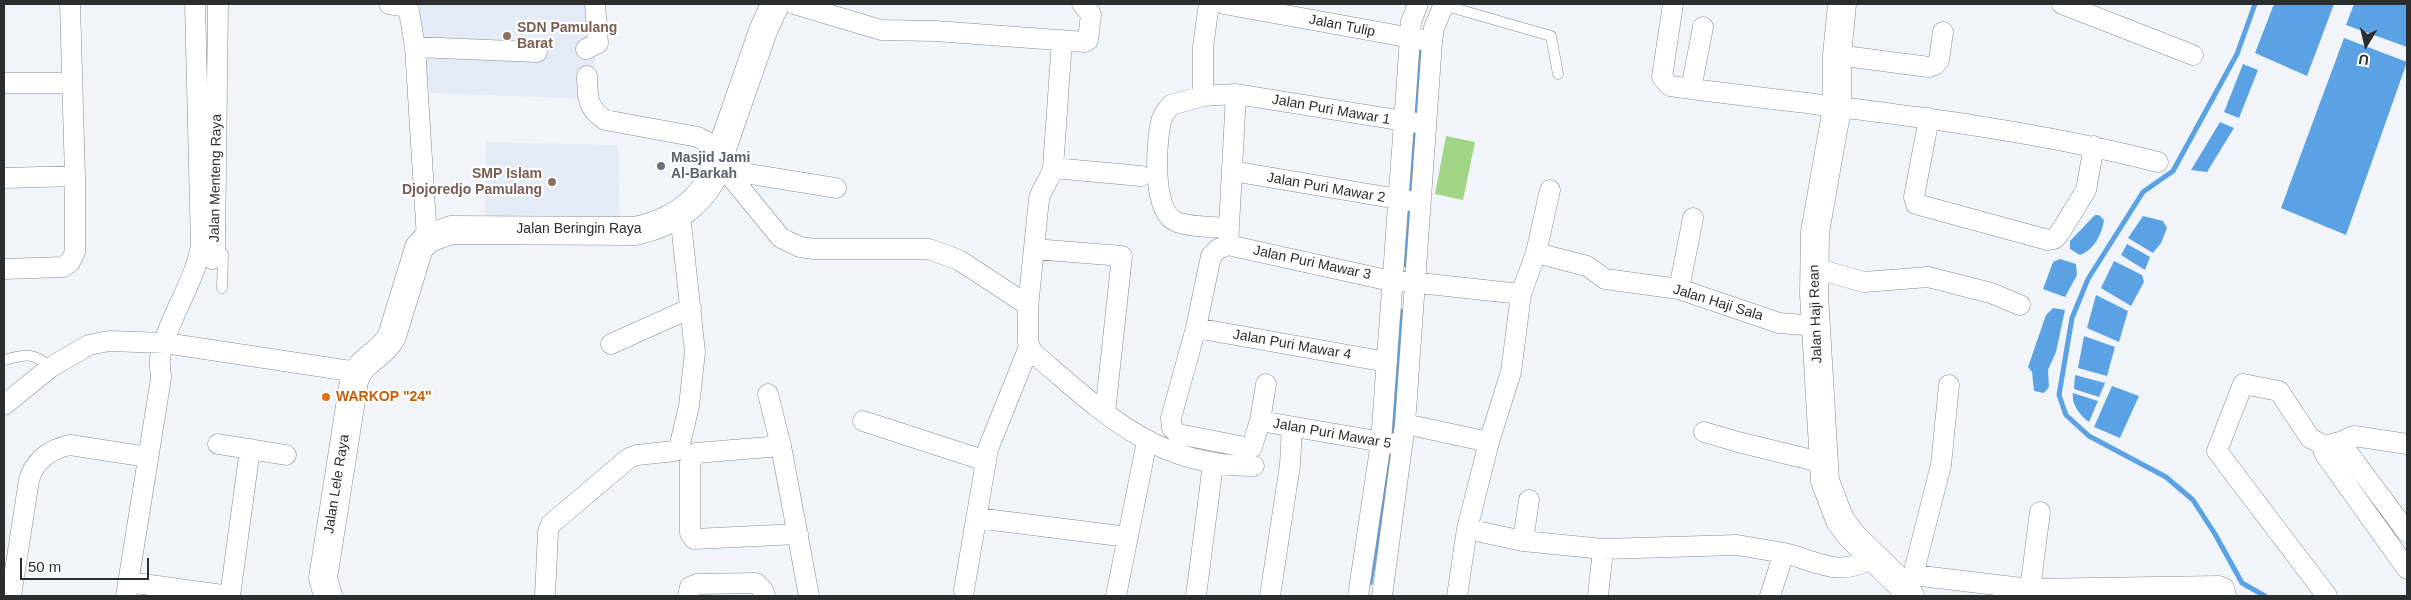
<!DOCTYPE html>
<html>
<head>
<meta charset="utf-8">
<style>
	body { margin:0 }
	#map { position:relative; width:2411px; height:600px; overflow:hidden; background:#f1f5f9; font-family:Arial,sans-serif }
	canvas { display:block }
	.frame { position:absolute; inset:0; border:5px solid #2b2d2e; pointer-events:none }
	.north { position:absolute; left:2341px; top:20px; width:50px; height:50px; -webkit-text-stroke:4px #fff; paint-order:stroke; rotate:189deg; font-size:14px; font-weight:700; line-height:20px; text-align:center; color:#2b2d2e }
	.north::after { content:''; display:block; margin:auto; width:18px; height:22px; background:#2b2d2e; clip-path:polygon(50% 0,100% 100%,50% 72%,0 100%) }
	.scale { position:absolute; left:20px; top:558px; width:129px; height:22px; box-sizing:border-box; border:2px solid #2b2d2e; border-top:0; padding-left:6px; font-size:15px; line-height:18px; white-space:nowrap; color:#2b2d2e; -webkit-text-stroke:4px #fff; paint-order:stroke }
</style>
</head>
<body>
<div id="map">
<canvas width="2411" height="600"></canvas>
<div class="frame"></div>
<div class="north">U</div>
<div class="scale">50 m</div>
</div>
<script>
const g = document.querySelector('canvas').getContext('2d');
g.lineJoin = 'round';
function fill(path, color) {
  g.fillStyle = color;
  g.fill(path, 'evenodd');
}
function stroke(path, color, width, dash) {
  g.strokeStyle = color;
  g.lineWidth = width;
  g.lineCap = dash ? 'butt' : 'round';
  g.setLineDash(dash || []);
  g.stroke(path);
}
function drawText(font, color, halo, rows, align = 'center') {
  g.font = font + ' Arial,sans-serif';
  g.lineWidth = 4.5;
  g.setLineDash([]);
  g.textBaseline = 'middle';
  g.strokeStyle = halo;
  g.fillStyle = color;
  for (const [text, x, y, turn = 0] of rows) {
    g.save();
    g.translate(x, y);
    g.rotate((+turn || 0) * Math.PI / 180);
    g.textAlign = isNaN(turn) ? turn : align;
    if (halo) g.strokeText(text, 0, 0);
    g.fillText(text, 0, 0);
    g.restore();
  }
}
fill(new Path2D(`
	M414 4H595V68L593 99 430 93Z
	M486 142 618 145 620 220H485Z`), '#e3ebf6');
fill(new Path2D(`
	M1446 136 1475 142 1463 200 1435 194Z`), '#a1d586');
fill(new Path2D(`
	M2274 4H2334L2307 76 2255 53Z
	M2354 4H2407V47L2346 25Z
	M2344 38 2407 62 2346 235 2281 208Z
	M2243 64 2258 70 2239 118 2224 112Z
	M2220 122 2234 128 2207 172 2191 170Z
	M2095 215H2099L2104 220C2102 234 2094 250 2080 255L2070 249V241Z
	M2143 216 2163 221 2167 228 2161 243 2153 253 2128 238Z
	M2127 244 2150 257 2145 270 2121 255Z
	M2060 259 2076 264 2077 275 2065 297 2043 289 2053 262Z
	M2114 261 2142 275 2144 282 2131 306 2101 288Z
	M2096 295 2128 311 2119 342 2087 328Z
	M2053 308 2065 310 2056 352 2048 370 2049 387 2044 393 2034 391 2032 372 2028 367 2046 315Z
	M2084 336 2115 347 2107 376 2078 368Z
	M2075 375 2105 383 2099 397 2074 389Z
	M2112 386 2139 396 2120 438 2094 427Z
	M2073 393 2098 401 2089 422C2081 416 2071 405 2073 393Z`), '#5ba2e4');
stroke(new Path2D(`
	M2255 4 2237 54 2173 171 2143 192 2088 279 2072 318 2059 395 2066 415 2089 436 2166 477 2193 500 2215 534 2242 583 2265 596
	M1415 118 1421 45
	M1410 196 1415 127
	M1406 265 1410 204
	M1393 440 1403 311
	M1370 583 1391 456`), '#5ba2e4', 5);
const lane = new Path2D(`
	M1443 5 1551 36 1558 74
	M215 247 223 254 222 288
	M4 360C27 354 32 352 51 367`);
const street = new Path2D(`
	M389 4 402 6 409 11 415 47 427 239
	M794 4 881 30 935 31 1085 42 1088 40 1091 14 1082 4
	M1224 4 1423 40
	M1673 4 1662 77 1670 86C1833 108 1998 121 2158 162
	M2062 4 2193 55
	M415 47 537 52
	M586 49 598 43 595 4
	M1837 55 1929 67 1935 65 1939 60 1943 32
	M587 76C588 97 586 107 605 120L698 137 722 150
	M4 83H72
	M1691 89 1703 27
	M1236 94 1228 245 1218 249 1211 256 1196 328 1171 418 1172 428 1178 434 1245 447H1252L1260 421 1266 384
	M1203 96V47L1209 4
	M1929 118 1914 197 1916 204 2048 240 2054 239 2059 234 2086 190 2094 146
	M718 161 781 238 800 247 814 249H929L959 260 1023 302 1028 307V342L1032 352C1103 412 1155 467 1254 466
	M1053 168 1141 176
	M725 170 836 188
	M1232 171 1410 201
	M4 178 75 176
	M1229 228C1215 227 1186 227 1175 221 1152 210 1156 143 1161 122 1162 115 1167 110 1171 105L1203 96 1236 94 1417 123
	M1228 245 1382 279 1521 294
	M1034 249 1122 256 1105 413
	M1536 253 1587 266 1605 279 1679 289 1779 323 1816 326
	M212 259 215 246 218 4
	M1814 268 1864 282 1928 277 1991 293 2020 305
	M4 269 63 267 70 262 75 252V176L70 4
	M1679 289 1693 218
	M1028 307 1039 199C1042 187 1050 180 1053 168L1062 40
	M1196 328 1387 362
	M611 344 691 308
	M768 394 781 446 809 596
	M4 405 51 367 89 345 109 341 165 343 357 372
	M863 421 986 461
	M1260 421 1394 444
	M1405 424 1489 442
	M1704 432 1738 442 1824 463
	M2335 443 2325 446 2324 453 2407 569
	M218 444 286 455
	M2407 444 2354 436 2340 442 2407 532
	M781 446 696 453 690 463V533L694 539 798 534
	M2325 446 2310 438 2279 391 2243 384 2217 451 2327 596
	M1529 500 1523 541 1603 549 1737 545 1784 553
	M977 518 1128 537
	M1467 529 1523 541
	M1913 575 1941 465 1949 385
	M128 582 230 596
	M1902 585 1913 575 2030 589 2219 586 2224 588 2226 596
	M2030 589 2040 512
	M964 590 988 449 1029 347
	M11 596 29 480C34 461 50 449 70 445L148 457
	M126 596 161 378C161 372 159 364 160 358 167 319 194 285 201 246L195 4
	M230 596 250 449
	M545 596 548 532 551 524 629 458 637 455 675 451 679 448 689 406 695 352 680 214
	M688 596 690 587 697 584 756 583 763 590 765 596
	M1116 596 1147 441
	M1196 596 1213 464
	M1270 596 1290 465 1292 427
	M1358 596 1381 442 1410 39 1411 22 1418 4
	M1382 596 1405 424 1432 42 1434 28 1444 4
	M1457 596 1467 529 1489 442 1511 372 1521 294 1536 253 1550 190
	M1598 596 1603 549
	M1770 596 1784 553C1818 561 1839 579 1873 557`);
const secondary = new Path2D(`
	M1842 4 1837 55V108L1815 232 1814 294 1825 481 1840 520 1852 536 1902 585 1910 596
	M328 596 323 578 354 381C361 358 381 357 392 336L419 248 427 239 451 230 635 231C668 224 694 209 711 180L763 31 775 4`);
stroke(lane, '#888b8f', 11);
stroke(street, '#888b8f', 21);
stroke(secondary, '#888b8f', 29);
stroke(lane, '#fff', 10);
stroke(street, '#fff', 20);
stroke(secondary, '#fff', 28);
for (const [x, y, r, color] of [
	[507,36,5,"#8d6e63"],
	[661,166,5,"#6b7280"],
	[552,182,5,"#8d6e63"],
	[326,397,5,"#e8710a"]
]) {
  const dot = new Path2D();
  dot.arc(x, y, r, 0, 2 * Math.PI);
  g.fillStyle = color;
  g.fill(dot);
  stroke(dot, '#fff', 2);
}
drawText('14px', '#2b2d2e', '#fff', [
	["Jalan Tulip",1342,26,11],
	["Jalan Puri Mawar 1",1331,110,10],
	["Jalan Menteng Raya",216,178,-89],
	["Jalan Puri Mawar 2",1326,188,10],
	["Jalan Beringin Raya",579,229],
	["Jalan Puri Mawar 3",1312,263,12],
	["Jalan Haji Sala",1718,303,17],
	["Jalan Haji Rean",1816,314,-92],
	["Jalan Puri Mawar 4",1292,345,10],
	["Jalan Puri Mawar 5",1332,434,10],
	["Jalan Lele Raya",337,484,-81]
]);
drawText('bold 14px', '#785e54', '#fff', [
	["SDN Pamulang",517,28],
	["Barat",517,44],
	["SMP Islam",542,174,"right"],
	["Djojoredjo Pamulang",542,190,"right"]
], 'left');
drawText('bold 14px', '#5b616d', '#fff', [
	["Masjid Jami",671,158],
	["Al-Barkah",671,174]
], 'left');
drawText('bold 14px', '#c56008', '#fff', [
	["WARKOP \"24\"",336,397]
], 'left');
</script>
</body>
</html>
